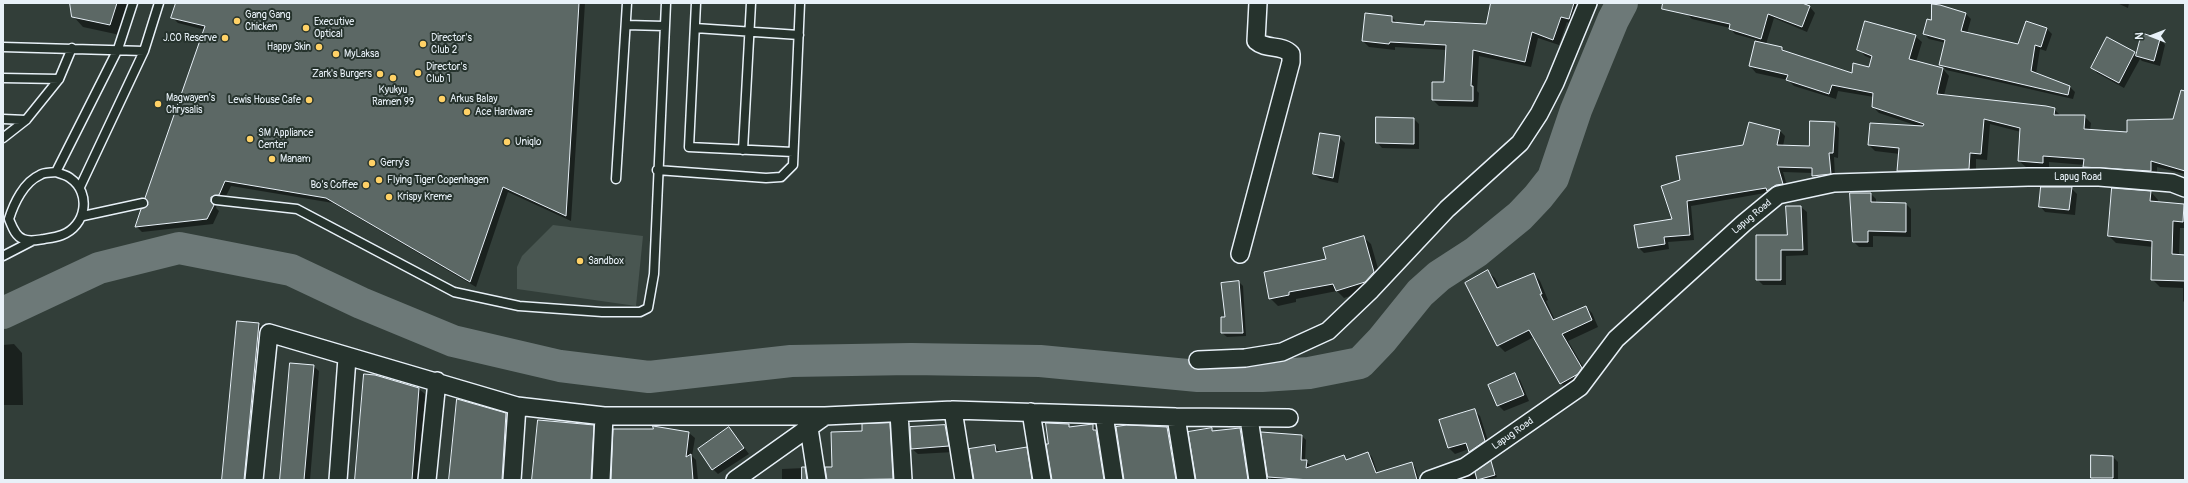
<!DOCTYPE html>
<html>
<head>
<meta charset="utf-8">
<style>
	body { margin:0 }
	#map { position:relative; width:2188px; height:483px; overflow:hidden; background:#323e39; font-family:Pangolin,sans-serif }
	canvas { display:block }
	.frame { position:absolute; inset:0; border:4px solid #e8f1f8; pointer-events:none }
	.north { position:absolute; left:2132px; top:16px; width:40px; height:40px; -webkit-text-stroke:3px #26332d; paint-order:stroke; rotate:270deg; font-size:11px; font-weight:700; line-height:16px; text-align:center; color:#e8f1f8 }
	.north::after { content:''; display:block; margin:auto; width:14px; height:18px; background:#e8f1f8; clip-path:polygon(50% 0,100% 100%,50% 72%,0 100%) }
</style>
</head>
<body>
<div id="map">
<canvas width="2188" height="483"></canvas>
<div class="frame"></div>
<div class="north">N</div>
</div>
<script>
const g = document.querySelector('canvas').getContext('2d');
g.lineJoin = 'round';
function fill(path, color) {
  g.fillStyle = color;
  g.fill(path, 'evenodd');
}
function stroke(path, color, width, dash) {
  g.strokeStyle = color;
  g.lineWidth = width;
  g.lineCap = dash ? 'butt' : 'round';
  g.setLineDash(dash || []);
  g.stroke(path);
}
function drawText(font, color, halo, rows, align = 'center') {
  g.font = font + ' Pangolin,sans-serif';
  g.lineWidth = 4;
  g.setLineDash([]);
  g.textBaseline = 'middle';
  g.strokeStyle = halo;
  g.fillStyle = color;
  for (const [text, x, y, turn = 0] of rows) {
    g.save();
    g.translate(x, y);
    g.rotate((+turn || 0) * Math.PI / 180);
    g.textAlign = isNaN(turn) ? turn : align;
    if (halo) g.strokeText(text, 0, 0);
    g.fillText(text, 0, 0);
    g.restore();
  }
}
fill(new Path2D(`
	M553 225 643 236 636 306 517 289V267L522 256Z`), '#495651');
fill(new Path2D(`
	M71 3H131L120 35 83 27 73 16Z
	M177 3H585L571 221 508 192 476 287 333 203 231 186 224 200 217 203 216 208 219 211 213 224 142 232 137 227 149 205 205 30 178 23 172 17Z
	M1518 3H1581L1575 25 1567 22 1559 45 1538 38 1531 67 1479 56 1477 91 1479 93 1478 107 1439 106 1433 100 1445 83 1447 50 1395 47V50L1369 47 1363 41 1392 17 1398 24 1425 26 1487 25Z
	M1689 3H1799L1810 7 1815 13 1807 32 1774 18 1766 44 1782 48 1787 53 1852 74 1869 68 1872 59 1865 56 1859 49 1915 36 1922 42 1916 62 1943 69 1949 76 1944 95 2054 109 2061 116H2084L2091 123 2090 130 2128 133 2173 120 2185 94V174L2157 167V177L2091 173 2085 165 2049 162V169L2026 167 2019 161 2021 132 1990 124 1987 160 1976 159V175L1905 177 1898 171 1900 154 1875 151 1869 145 1918 126 1879 113 1873 107 1874 97 1838 91 1836 99 1794 86 1788 80 1756 73 1750 66 1756 40 1735 34 1730 28 1692 19 1687 14Z
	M2117 3H2129L2128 8Z
	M1940 6 1966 14 1971 19 1967 33 2019 45 2047 29 2052 34 2046 51 2040 49 2036 74 2070 87 2075 92 2073 99 1946 70 1941 64 1946 43 1929 39 1924 34Z
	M2160 39 2165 45 2160 66 2142 61 2140 59 2124 88 2097 73 2092 67 2134 53 2137 56Z
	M1414 119 1419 124V149L1382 148 1377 142Z
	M1834 123 1839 128 1838 158 1834 157 1835 178 1818 180 1813 173 1783 172 1788 189 1691 206 1694 240 1668 242 1669 249 1644 253 1639 248 1673 220 1681 180 1744 146 1780 131 1785 136 1783 146 1810 147Z
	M1339 137 1345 143 1338 183 1320 179 1314 174Z
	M2071 188 2077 194 2075 215 2045 212 2040 206Z
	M2151 192 2158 200V203L2185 206V228H2180L2179 256H2185V303L2183 301V288L2160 287 2152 279 2153 247 2116 243 2109 236Z
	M1851 194H1871L1876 199V203L1906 204 1911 209V237L1873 236V247H1859L1854 242Z
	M1801 207 1807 212 1808 255 1786 256V285H1763L1757 279 1788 236Z
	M1363 237 1371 244 1381 279 1372 289 1344 298 1337 291 1296 299V302L1278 306 1270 298Z
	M1488 272 1495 278 1500 288 1534 274 1540 281 1548 300 1546 301 1555 320 1586 307 1592 313 1598 327 1568 341 1588 375 1568 390 1561 383 1534 337 1505 352 1498 345Z
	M1239 282 1243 286 1246 336 1227 337 1222 333Z
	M259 324 264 330 250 480H223Z
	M14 344 22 353 23 405H3V345Z
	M313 366 319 371 310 480H281Z
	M1515 375 1520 380 1529 401 1504 411 1498 405Z
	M419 389 425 394 418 480H356Z
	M458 400 506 414 512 420 508 480H450Z
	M1474 411 1480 416 1490 447 1475 457 1469 449 1455 454 1449 448 1441 421Z
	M889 424 895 430 898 480H827L826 468H833L863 432Z
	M1068 425 1071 427 1092 425 1098 431 1101 437 1108 480H1052Z
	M593 426 599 432 597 480H533Z
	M945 426 951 432 954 452 918 454 912 449Z
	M729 428 749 454 718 474 713 469Z
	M1167 428 1173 433 1180 480H1125Z
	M1211 429 1214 432 1240 429 1245 434 1253 480H1197Z
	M689 433 695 438 692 456 696 460 698 480H612Z
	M1262 433 1302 436 1306 440 1305 461 1310 465V467L1344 456 1348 460 1368 453 1372 457 1378 474 1411 463 1415 467 1419 480H1272L1269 476Z
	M995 446 1000 452 1026 448 1032 454 1037 480H974Z
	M2113 457 2118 462V480H2095L2092 477Z
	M1491 462 1497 477 1488 480H1459L1474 474 1478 479Z
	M805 468 810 474 811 480H782V469Z`), '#0007');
stroke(new Path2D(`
	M3 313 99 268 179 248 291 270 361 303 453 341 560 366 649 377 791 361 911 359 1040 361 1198 376H1262L1309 373 1360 363 1382 340 1420 293 1439 276 1476 252 1520 216 1538 197 1553 178 1576 110 1613 20 1622 3`), '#6d7978', 32);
const building = new Path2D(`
	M70 3H117L110 25 72 17Z
	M176 3H579L566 216 503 187 470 282 326 198 225 181 219 195 211 197V202L214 205 207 219 135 227 141 209 148 205 145 198 205 26 171 18Z
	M1491 3H1574L1569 19 1561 17 1553 40 1532 32 1525 62 1473 50 1471 86H1473V101L1432 100V82H1444L1446 45 1390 42 1389 44 1362 41 1365 13 1392 16V22L1424 25 1425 21 1486 24Z
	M1663 3H1802L1810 6 1802 27 1768 14 1761 39 1729 29 1730 24 1662 9Z
	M1932 4 1940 5 1966 13 1961 31 2018 44 2026 21 2047 28 2041 47 2035 45 2031 71 2070 86 2068 95 1939 65 1945 40 1923 34 1927 19 1931 20Z
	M1865 21 1916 35 1909 59 1943 68 1937 94 2046 106 2055 108 2054 115H2085L2084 129 2127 132V120L2173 119 2181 90 2185 91V171L2151 161V171L2083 167 2084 159 2043 156V163L2018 161 2020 128 1984 119 1981 154 1970 153 1969 169 1897 171 1899 148 1868 145 1870 123 1923 126 1924 124 1872 107 1873 93 1832 85 1829 94 1786 80 1788 75 1749 66 1755 41 1782 47V50L1852 73 1853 63 1869 67 1872 56 1857 50Z
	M2142 33 2160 39 2154 61 2136 56Z
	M2107 37 2135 52 2119 83 2091 68Z
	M1376 117 1414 118V144L1376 143Z
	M1810 121 1835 122 1833 153H1829L1831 174 1812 176V168L1778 167 1783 184 1776 185 1767 191 1766 188 1687 201 1690 235 1664 237 1665 244 1638 248 1634 225 1672 219 1661 186 1680 180 1676 156 1743 145 1749 122 1780 130 1777 145 1809 146Z
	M1320 133 1340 136 1333 178 1313 174Z
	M2041 187H2072L2069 210 2039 207Z
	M2112 188 2151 191 2150 201 2184 204 2183 222 2173 221 2172 254 2185 255V281L2151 280 2152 241 2108 236Z
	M1850 193H1871V202L1906 203V232L1868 231V242H1853Z
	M1786 206H1801L1803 250H1781V280H1756V235H1787Z
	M1364 236 1374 272 1365 282 1336 291 1333 284 1289 292V295L1269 299 1264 272 1326 259 1323 248Z
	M1488 270 1497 288 1534 273 1542 294H1540L1553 320 1586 306 1592 320 1562 334 1582 368 1578 374 1560 384 1529 330 1497 346 1465 283Z
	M1239 281 1243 333H1221V317H1225L1221 283Z
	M237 321 259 323 254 375 244 480H222Z
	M290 363 314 365 304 480H280Z
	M1515 373 1524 395 1497 406 1488 385Z
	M364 374 375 375 419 388 412 480H355Z
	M457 399 506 413 502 480H449Z
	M1475 409 1485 441 1469 452 1466 443 1448 448 1439 420Z
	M538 420 594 425 591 480H532Z
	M890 423 893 479 827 480 825 467H832L831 432 862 431V424Z
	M1046 423 1069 424V427L1093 424V430H1096L1104 480H1052L1046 444H1048Z
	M945 425 949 446 911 449 910 427Z
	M1127 425 1167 427 1176 480H1124L1116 427Z
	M653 426 689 432 686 457 691 454 693 480H611L613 429H653Z
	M729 427 744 448 712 470 698 449Z
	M1212 428V431L1240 428 1248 480H1196L1188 432Z
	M1261 432 1302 435 1301 460H1307L1306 468 1344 455 1346 460 1368 452 1376 473 1412 462 1417 480H1310L1268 477Z
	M995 445 996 452 1027 447 1032 480H974L969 449Z
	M2091 455 2113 456V478H2091Z
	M1491 461 1495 475 1477 480 1475 472Z
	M802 467H805L807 480H802Z`);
fill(building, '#5c6865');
stroke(building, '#e8f1f8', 1);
const lane = new Path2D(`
	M696 3 689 147 793 152
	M626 25 664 26
	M695 28 799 35
	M3 47 144 51
	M3 78 59 79
	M3 119 26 120
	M3 138 26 120 59 79 72 48
	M743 150 751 3
	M657 170 766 178 781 177 793 165 800 3
	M56 172C60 174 67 175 70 178 92 193 86 226 62 235 57 237 50 238 44 239 37 240 30 242 23 239 15 236 12 226 9 219 14 203 24 182 40 175 44 172 51 173 56 172Z
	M56 172 118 49 133 3
	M616 179 627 3
	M80 187 144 51 159 3
	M216 200 297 209 454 292 519 306 602 312H640L648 308 654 274 666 3
	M83 216 143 203
	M3 256 32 241`);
const street = new Path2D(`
	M1240 254 1291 62V54C1282 44 1266 50 1256 41L1258 3
	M1198 360 1245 358 1282 352 1328 331 1371 290 1447 209 1520 143 1539 114 1555 83 1588 3
	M953 410 964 480
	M1031 412 1042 480
	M899 413 903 480
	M1104 415 1114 480
	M1176 417 1186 480
	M1249 418 1258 480
	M809 428 817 480
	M254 480 269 333 517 406 604 416H825L953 410 1176 417 1289 418
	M338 480 347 358
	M427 480 437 381
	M512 480 517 406
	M601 480 604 416
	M735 480 825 416
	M1429 480 1465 467 1580 387 1616 339 1744 223 1778 195 1834 183 2028 177H2099L2172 183 2185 188`);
stroke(lane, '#e8f1f8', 11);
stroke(street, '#e8f1f8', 20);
stroke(lane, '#26332d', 8);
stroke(street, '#26332d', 17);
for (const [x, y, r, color] of [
	[237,21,4,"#ffd166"],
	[306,28,4,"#ffd166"],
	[225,38,4,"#ffd166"],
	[423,44,4,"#ffd166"],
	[319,47,4,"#ffd166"],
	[336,54,4,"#ffd166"],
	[418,73,4,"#ffd166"],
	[380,74,4,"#ffd166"],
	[393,78,4,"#ffd166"],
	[442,99,4,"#ffd166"],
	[309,100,4,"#ffd166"],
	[158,104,4,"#ffd166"],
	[467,112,4,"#ffd166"],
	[250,139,4,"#ffd166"],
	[507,142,4,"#ffd166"],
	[272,159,4,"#ffd166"],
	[372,163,4,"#ffd166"],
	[379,180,4,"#ffd166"],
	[366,185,4,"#ffd166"],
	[389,197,4,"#ffd166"],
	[580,261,4,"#ffd166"]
]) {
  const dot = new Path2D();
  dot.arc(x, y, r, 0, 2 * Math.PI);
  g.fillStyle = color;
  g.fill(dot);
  stroke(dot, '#26332d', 1.5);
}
drawText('10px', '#e8f1f8', '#26332d', [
	["Gang Gang",245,15],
	["Chicken",245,27],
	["Executive",314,22],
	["Optical",314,34],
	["J.CO Reserve",217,38,"right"],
	["Director's",431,38],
	["Club 2",431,50],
	["Happy Skin",311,47,"right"],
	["MyLaksa",344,54],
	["Director's",426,67],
	["Club 1",426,79],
	["Zark's Burgers",372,74,"right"],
	["Kyukyu",393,90,"center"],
	["Ramen 99",393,102,"center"],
	["Magwayen's",166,98],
	["Chrysalis",166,110],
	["Arkus Balay",450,99],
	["Lewis House Cafe",301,100,"right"],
	["Ace Hardware",475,112],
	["SM Appliance",258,133],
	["Center",258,145],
	["Uniqlo",515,142],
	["Manam",280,159],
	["Gerry's",380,163],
	["Flying Tiger Copenhagen",387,180],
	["Bo's Coffee",358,185,"right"],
	["Krispy Kreme",397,197],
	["Sandbox",588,261]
], 'left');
drawText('10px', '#e8f1f8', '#26332d', [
	["Lapug Road",2078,177],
	["Lapug Road",1752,217,-40],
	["Lapug Road",1513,434,-35]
]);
</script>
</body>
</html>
